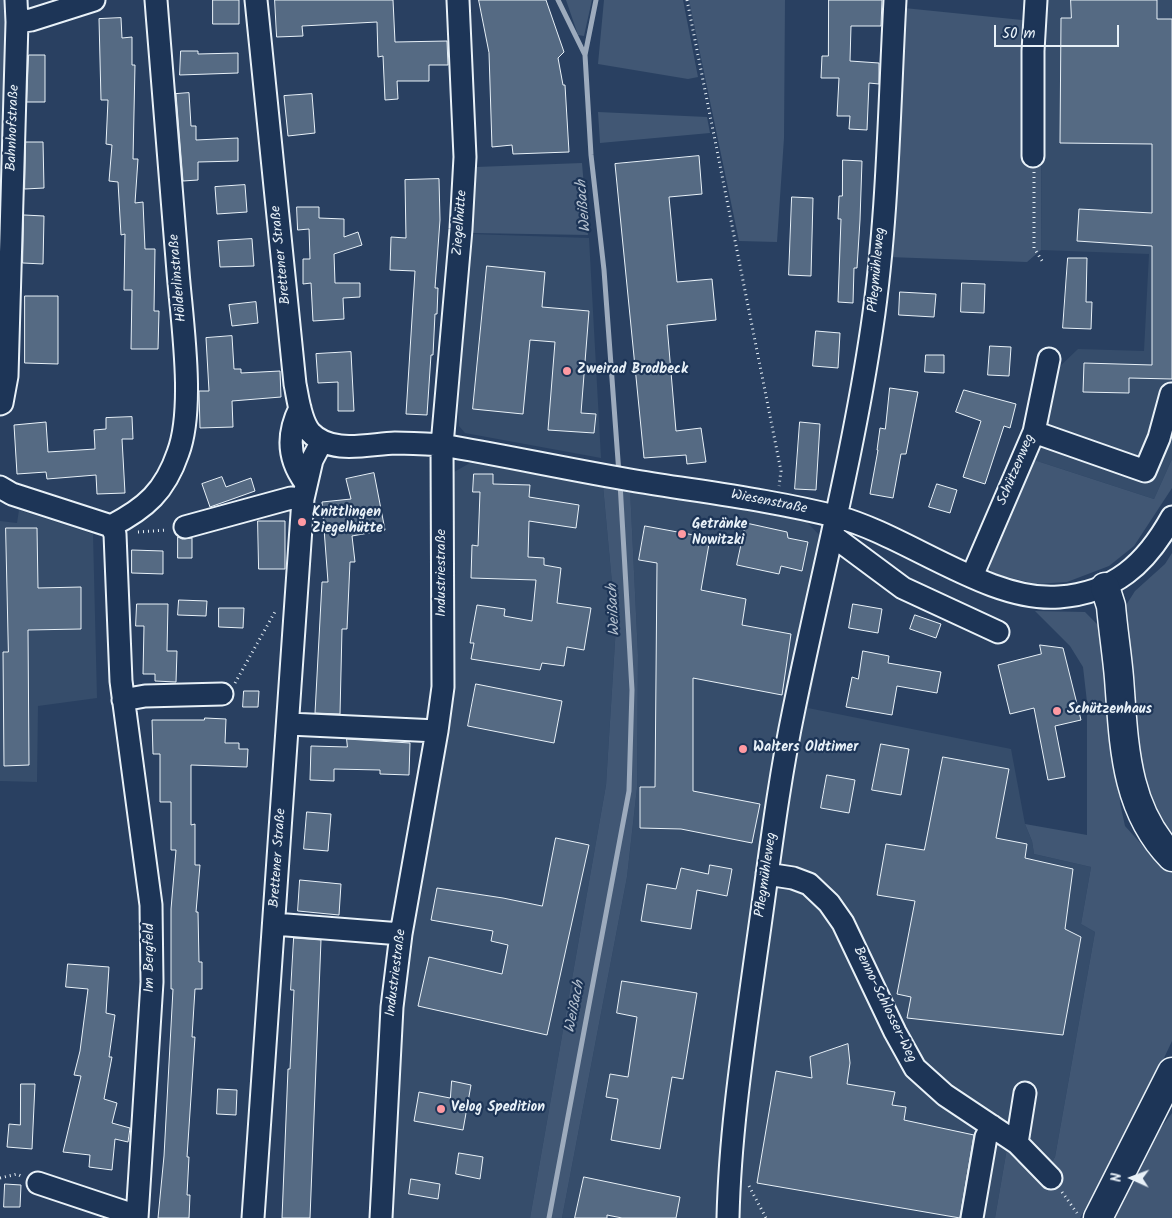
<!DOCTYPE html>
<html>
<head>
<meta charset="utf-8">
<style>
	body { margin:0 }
	#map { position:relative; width:1172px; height:1218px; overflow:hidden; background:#294061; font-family:Kalam,sans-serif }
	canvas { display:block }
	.north { position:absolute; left:1107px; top:1153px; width:50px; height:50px; -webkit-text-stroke:4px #1d3557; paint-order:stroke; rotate:272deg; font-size:14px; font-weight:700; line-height:20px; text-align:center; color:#e8f1f8 }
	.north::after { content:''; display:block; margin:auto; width:18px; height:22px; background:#e8f1f8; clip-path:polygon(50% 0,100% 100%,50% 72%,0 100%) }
	.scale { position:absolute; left:994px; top:25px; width:125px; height:22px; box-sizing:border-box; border:2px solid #e8f1f8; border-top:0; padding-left:6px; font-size:15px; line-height:18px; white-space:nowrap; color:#e8f1f8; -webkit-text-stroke:4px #1d3557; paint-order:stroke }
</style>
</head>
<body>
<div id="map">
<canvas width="1172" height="1218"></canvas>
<div class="north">N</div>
<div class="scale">50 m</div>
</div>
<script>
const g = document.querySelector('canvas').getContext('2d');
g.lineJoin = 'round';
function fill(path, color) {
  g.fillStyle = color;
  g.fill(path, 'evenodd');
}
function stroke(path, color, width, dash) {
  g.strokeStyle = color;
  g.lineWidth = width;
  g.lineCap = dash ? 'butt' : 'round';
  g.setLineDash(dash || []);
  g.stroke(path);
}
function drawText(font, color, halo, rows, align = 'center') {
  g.font = font + ' Kalam,sans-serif';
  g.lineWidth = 4.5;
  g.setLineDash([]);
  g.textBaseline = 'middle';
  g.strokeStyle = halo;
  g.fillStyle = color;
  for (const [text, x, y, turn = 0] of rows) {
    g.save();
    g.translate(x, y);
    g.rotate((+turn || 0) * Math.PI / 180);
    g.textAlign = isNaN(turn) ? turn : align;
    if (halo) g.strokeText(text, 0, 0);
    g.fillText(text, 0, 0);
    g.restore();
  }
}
fill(new Path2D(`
	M1043 0H1172V459L1154 499 1034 460 1049 413 1054 372 1078 349 1144 351 1149 254 1041 250Z
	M471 234 589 238 601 458 465 433 459 426 458 408Z
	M470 463 603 486 616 626 606 785 530 1218H392L403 1009 413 931 448 733 453 691 454 472Z
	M630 488 807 522 838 555 808 708 1011 749 1025 824 1032 841 1034 854 1091 867 1081 924 1095 932 1055 1157 1042 1180 1007 1148 995 1218H562L627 877 637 788 638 655Z
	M19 510 93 534 97 698 38 706 37 782 0 781V521L17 523Z`), '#364d6b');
fill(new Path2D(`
	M0 0H10L0 379Z
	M566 0H592L584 36 578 35Z
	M604 0H683L698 77 688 79 598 64Z
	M689 0H785L784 138 777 242 739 241Z
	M904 8 1042 22 1041 250 1027 262 888 257Z
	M598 112 707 117 710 133 600 143Z
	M582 163 588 235 472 233 476 167Z
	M1172 459V488L1134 546 1109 566 1067 582 1036 584 991 573 988 560 1034 460 1154 499Z
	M603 486 630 488 638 655 637 788 627 877 562 1218H530L606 785 616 626Z
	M1172 553V843L1150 810 1137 768 1123 610 1135 591 1165 564Z
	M1035 611 1085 612 1100 627 1119 775 1120 803 1125 826 1143 846 1172 870V1041L1142 1105 1080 1218H995L1007 1148 1042 1179 1055 1157 1095 932 1081 924 1091 867 1034 854 1032 841 1025 824 1087 835V702L1083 667 1070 646Z
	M1172 1113V1218H1104L1145 1149Z`), '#415774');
stroke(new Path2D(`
	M558 0 585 55 591 155 604 270 619 474
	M585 55 596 0
	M549 1218 629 791 632 690 620 483`), '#9dabbd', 5);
const building = new Path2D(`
	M213 0H239V24H213Z
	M275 0H393L395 42 447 41 448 65H429V81H397L398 99 385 100 383 56 378 57 377 22 302 26 303 36 277 37Z
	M479 0H546L564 52 558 58 563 85H565L569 152 513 154 512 145 492 147 489 53Z
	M829 0H882L881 26H851L850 61 879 63V84L869 83 867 130 849 129 850 116H837L839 78H821L822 56H828Z
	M1071 0H1157V19H1172V379L1129 378V393L1083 392 1084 363 1152 365V246L1077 241 1079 209 1152 213V144L1060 143 1061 18H1071Z
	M121 18 122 38 132 37V65H135L133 159H138L135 203 143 202 145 249H155L154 311H159L158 349H131L132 290H124L125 234 121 235 118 182 109 181 112 145 106 144 108 100H101L99 19Z
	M181 51H198V54L238 53V73L180 75Z
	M29 55H45V102H27Z
	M189 93 191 126H196V140L238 138V161L198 162V180L183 181 176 94Z
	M312 94 315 133 288 136 284 96Z
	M26 142H43L44 188 25 189Z
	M699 156 702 194 669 197 677 282 712 279 716 320 667 325 676 431 701 428 706 462 687 464 686 455 644 458 615 164Z
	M843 160 862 161 860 220 857 268H854L853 303 838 302 841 219H838L839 196H842Z
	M439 179 440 220 435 288H438L437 314H435L433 355H431L427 415 406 414 415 271 390 270 391 237 406 238 405 180Z
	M245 185 247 212 217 214 215 187Z
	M792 197 813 198 811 276 789 275Z
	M297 207H319V218L344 219V237L358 232 362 245 334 254 335 283H360V297L343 298 344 319 313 321 311 283 303 284V259H310L309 229 298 230Z
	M24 215 44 216 43 264 23 263Z
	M252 239 254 266 220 267 218 241Z
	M1068 258H1087L1086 302H1092L1091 329 1063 328Z
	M487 266 545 272 542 307 589 311 581 413 596 414 594 433 548 430 555 342 530 340 523 414 473 409Z
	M962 283 985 284 984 313 961 312Z
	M900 292 936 294 934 317 899 315Z
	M25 296H58V364L25 363Z
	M256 302 258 323 232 326 229 305Z
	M816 331 840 333 838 368 813 366Z
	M232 336 234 369H241V373L280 371 281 397 232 401 233 427 200 428 199 391H209L206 338Z
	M990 346 1011 347 1009 376 988 375Z
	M351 352 354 411H338V382L318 383 316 354Z
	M926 355H944V373L925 372Z
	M890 388 918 392 906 454H901L893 498 870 494 878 450H877L880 428 885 429Z
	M964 390 1016 404 1010 428 1004 426 985 484 963 477 981 421 956 412Z
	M132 417 133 439H122L125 493 97 494 96 475 47 479 46 472 17 474 14 425 46 422 48 452 95 449 94 430 106 429V418Z
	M800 422 820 424 816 490 795 489Z
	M374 473 385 530 352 536 355 562H350L347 629H342L340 714 315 713 322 582H328L322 502 351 499 346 479Z
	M474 474H493V484L530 485 529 497 579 505 576 528 529 521 528 557 544 558V565L561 568 557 603 591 608 584 650 567 647 564 666 542 663 540 670 471 659 474 643H470L477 605 505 609 504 616 532 621 536 580 471 578 472 545 478 546 480 492H473Z
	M222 477 226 487 251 478 255 491 210 507 202 484Z
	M937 484 957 490 950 513 929 507Z
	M258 521H285V569H259Z
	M746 523 787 532 788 538 808 542 802 571 781 566 779 574 737 565Z
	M645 526 710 538 701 590 746 599 742 625 791 634 782 695 693 678V791L760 804 752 843 681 829 640 828V787H655L657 563 639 560Z
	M6 528H37L38 588 81 587V629L28 630 29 765 4 766 3 652H8Z
	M178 537 182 539 192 538V558H178Z
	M132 550 163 551V574L132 573Z
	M179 600 207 601 206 616 178 615Z
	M137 604H168L167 651H177L176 682 155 681V674H143L144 626H136Z
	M853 604 882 609 878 633 849 628Z
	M219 608H244L243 628 219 627Z
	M915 615 941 624 936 638 910 629Z
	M1040 645 1063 648 1081 720 1055 726 1065 777 1048 780 1034 708 1010 714 998 665 1041 654Z
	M863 651 889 656 888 663 941 672 937 693 897 686 892 715 846 707 852 677 858 679Z
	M476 684 562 701 554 743 468 726Z
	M244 691H259L258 707H243Z
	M205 718 226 719 225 743H239V749H248L247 767 191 765V825L195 824V865H200L196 912H198L199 962H202V989H195L192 1037H195L187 1157H189L187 1195H190L189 1218H158L164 1156 173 989H171V909L176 850H171V802H160V754H153L152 720H204Z
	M347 739 410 743 409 775 380 774V770L334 769V781L310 780 311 746 347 747Z
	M881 744 909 749 901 795 872 790Z
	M943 757 1009 769 996 838 1027 844 1025 858 1073 869 1065 929 1081 937 1063 1035 907 1018 911 997 897 994 915 901 877 895 886 844 924 850Z
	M827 775 855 780 849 813 821 808Z
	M307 812 331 814 328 851 304 849Z
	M556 838 589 845 547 1035 418 1006 429 957 502 974 508 945 491 941 493 931 431 920 437 888 503 898 542 906Z
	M710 865 732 869 727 896 697 890 691 929 641 921 647 884 676 889 681 868 708 874Z
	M300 880 341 884 339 915 298 911Z
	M294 938 321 940 310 1218H282L288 1069H290L294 990H291Z
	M68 964 109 967 106 1013 115 1015 109 1057H112L104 1099 117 1103 112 1123 130 1128 128 1142 115 1139 112 1170 89 1167 90 1155 63 1152 81 1076 74 1075 80 1051 88 989 66 987Z
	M622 981 697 993 683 1079 672 1077 660 1149 611 1140 618 1099 606 1097 610 1074 628 1077 637 1017 617 1013Z
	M848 1044 850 1063 847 1084 895 1092 892 1105 906 1107 904 1120 974 1135 960 1218 757 1183 776 1071 812 1078 810 1057Z
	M452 1081 471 1085 463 1130 414 1121 419 1092 450 1098Z
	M21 1084H35L32 1149 7 1147 9 1124 20 1125Z
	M218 1089 237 1090 236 1115 217 1114Z
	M459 1153 483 1157 480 1179 456 1174Z
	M584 1177 680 1197 676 1218H622L607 1215V1218H575Z
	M411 1179 440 1184 438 1199 409 1194Z
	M5 1184 21 1185 20 1207H4Z`);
fill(building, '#556a83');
stroke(building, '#e8f1f8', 1);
const minor = new Path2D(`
	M256 0 295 384C298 398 300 420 310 432 331 455 368 444 395 443 411 443 426 444 442 445 507 456 571 470 636 481 703 492 772 500 838 517 906 535 990 603 1059 597 1114 593 1146 564 1172 517
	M17 22 31 20 94 0
	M1033 156V51L1036 0
	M0 404 2 403 7 376 17 22 16 0
	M300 408C287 434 288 459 305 482
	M1034 432 1145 471 1159 438 1171 394
	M0 487 12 494 111 526
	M111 526 115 534 121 681 151 905 152 982 137 1218
	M111 526C146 508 165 491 178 453 195 408 182 322 178 272 171 182 163 91 156 0
	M185 527 291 498 303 499
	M833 536 903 588 998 632
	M972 576 1034 432 1049 359
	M123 700 145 696 222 694
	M289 724 437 731
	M767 874 793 878 809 884 829 903 843 923 895 1032 915 1068 945 1095 1017 1143 1051 1178
	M274 924 401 934
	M1017 1143 1025 1093
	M38 1183 137 1216
	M253 1218 303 499 312 460 322 441
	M381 1218 392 1007 401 934 437 731 443 687 442 445 461 229 465 157 458 0
	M728 1218C730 1130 744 1041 756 954 768 872 777 790 794 709 820 582 853 456 872 327 888 219 889 109 895 0
	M972 1218 986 1137 992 1126`);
const major = new Path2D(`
	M1105 587 1111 606C1113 630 1117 654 1119 678 1124 742 1124 808 1172 857
	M1098 1218 1172 1072`);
stroke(minor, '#e8f1f8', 25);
stroke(major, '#e8f1f8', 31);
stroke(new Path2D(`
	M687 0 781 471 779 486
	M1034 172V248L1044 264
	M138 532 167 530
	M235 683 276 610
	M0 1178 17 1174 21 1176
	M749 1186 766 1218
	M1062 1192 1077 1213`), '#e8f1f8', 3, [1, 4]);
stroke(minor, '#1d3557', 21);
stroke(major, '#1d3557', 28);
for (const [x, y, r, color] of [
	[567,371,5,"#ff9aa2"],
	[302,522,5,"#ff9aa2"],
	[682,534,5,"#ff9aa2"],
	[1057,711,5,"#ff9aa2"],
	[743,749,5,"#ff9aa2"],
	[441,1109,5,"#ff9aa2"]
]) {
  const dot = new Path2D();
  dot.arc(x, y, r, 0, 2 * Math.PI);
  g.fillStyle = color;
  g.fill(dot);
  stroke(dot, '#1d3557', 2);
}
drawText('14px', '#e8f1f8', '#1d3557', [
	["Bahnhofstraße",14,128,-88],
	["Ziegelhütte",461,223,-86],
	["Brettener Straße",282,255,-96],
	["Pflegmühleweg",878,270,-85],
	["Hölderlinstraße",179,278,-95],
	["Schützenweg",1017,470,-67],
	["Wiesenstraße",769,503,11],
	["Industriestraße",443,573,-90],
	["Brettener Straße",279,858,-86],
	["Pflegmühleweg",767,875,-82],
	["Im Bergfeld",151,958,-90],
	["Industriestraße",397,973,-83],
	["Benno-Schlosser-Weg",884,1005,64]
]);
drawText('bold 14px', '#e8f1f8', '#1d3557', [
	["Zweirad Brodbeck",577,371],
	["Knittlingen",312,514],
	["Ziegelhütte",312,530],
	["Getränke",692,526],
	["Nowitzki",692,542],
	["Schützenhaus",1067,711],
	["Walters Oldtimer",753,749],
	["Velog Spedition",451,1109]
], 'left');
drawText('italic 15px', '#b6c2d0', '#1d3557', [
	["Weißach",585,206,-95],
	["Weißach",615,610,-93],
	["Weißach",576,1007,-79]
]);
</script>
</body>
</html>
